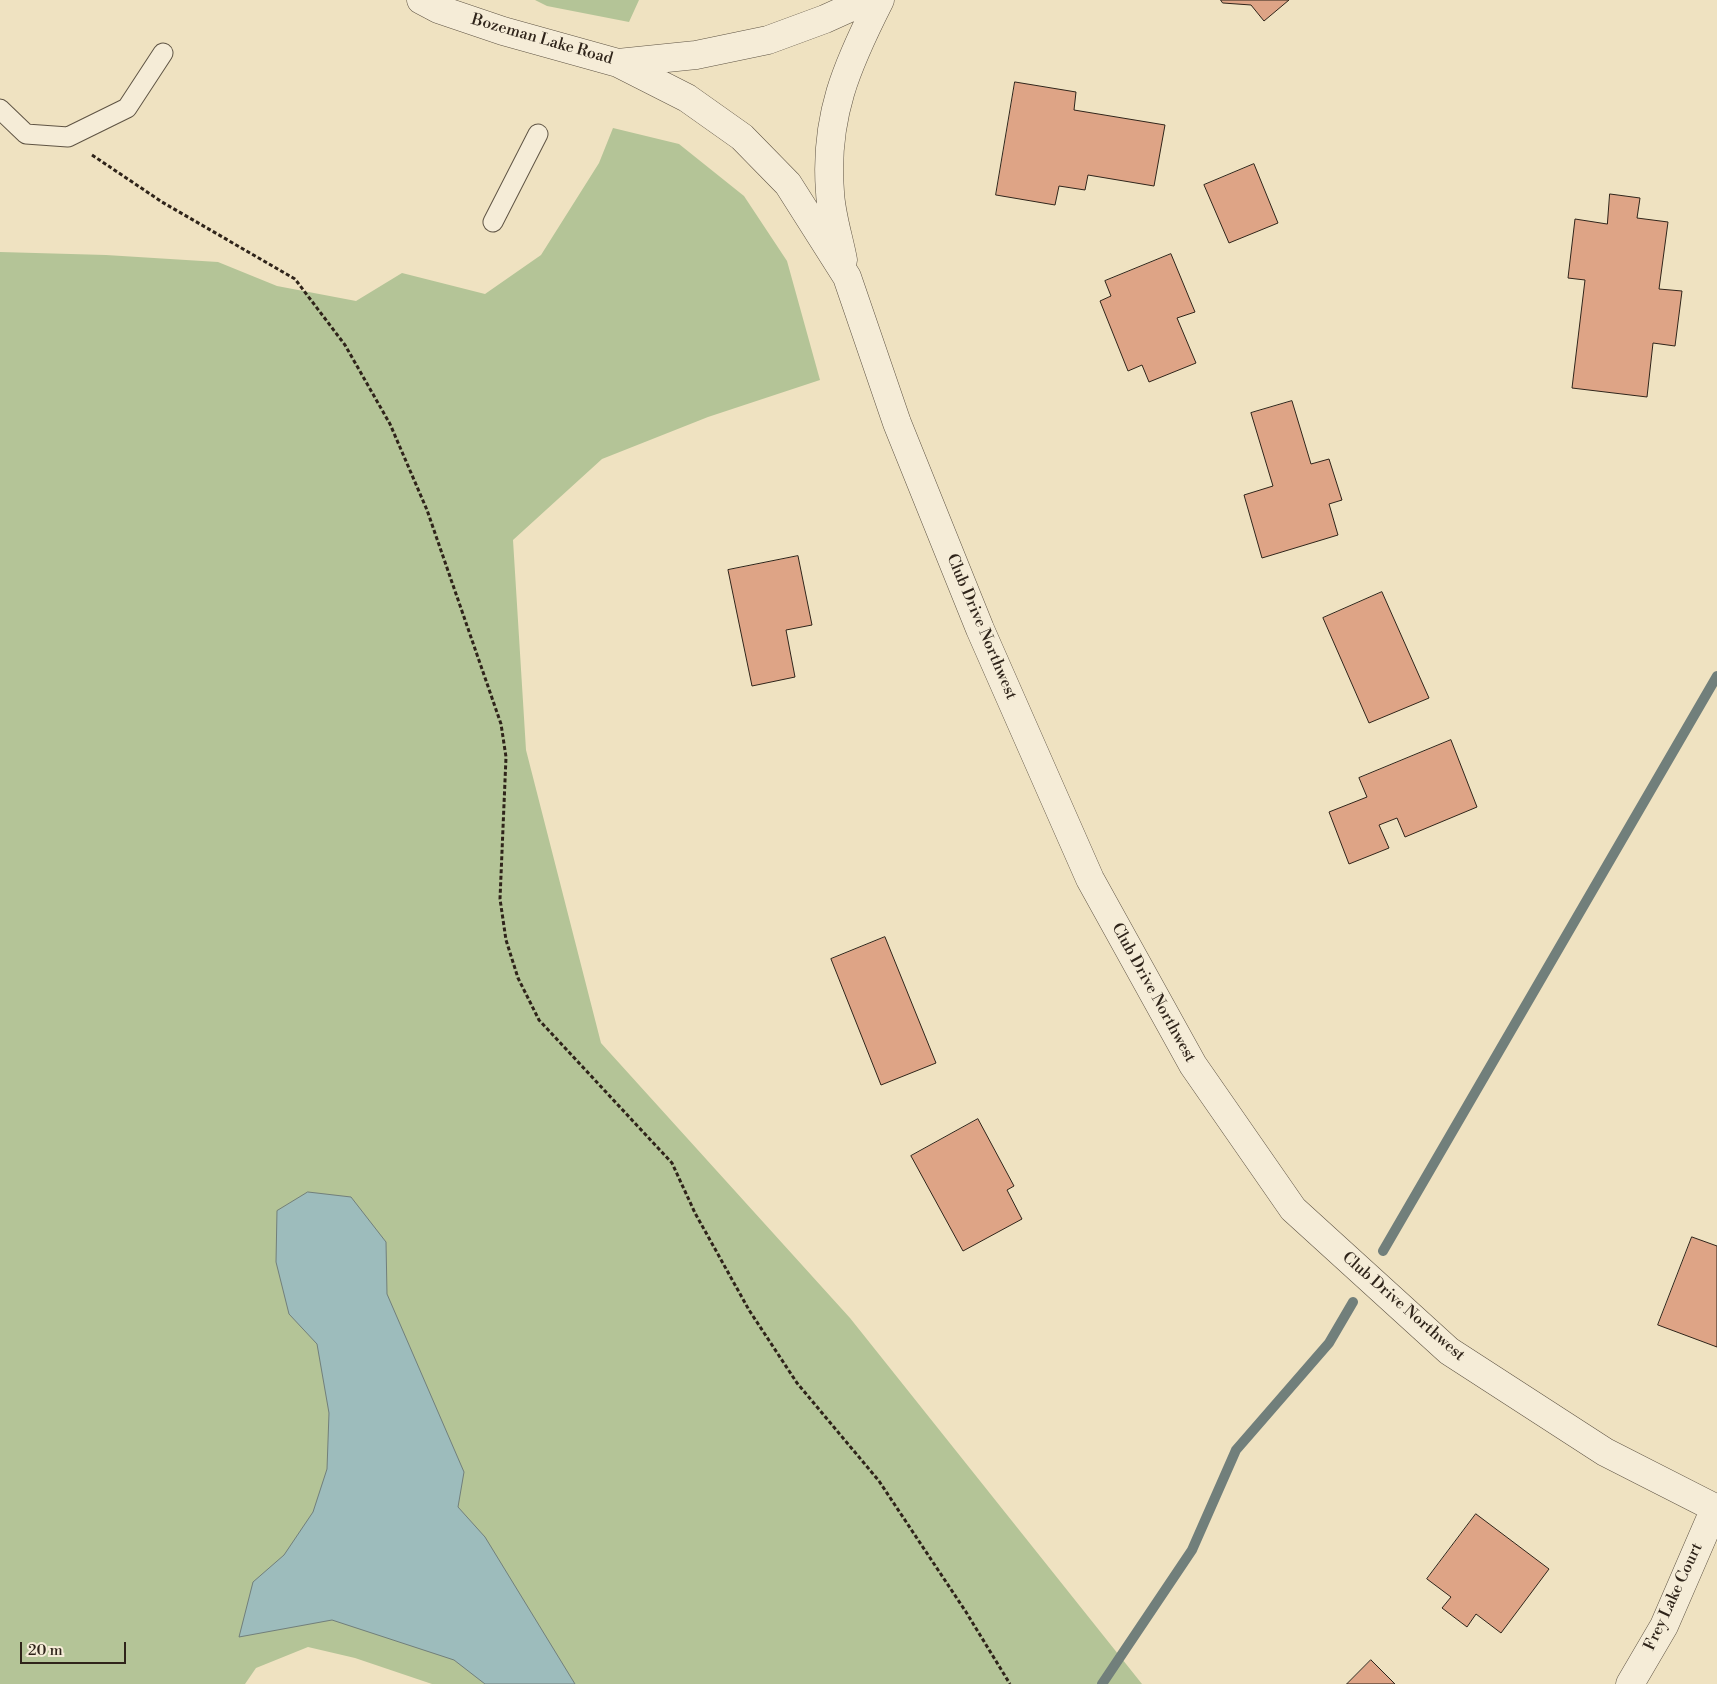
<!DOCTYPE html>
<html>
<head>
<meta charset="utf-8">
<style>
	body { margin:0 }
	#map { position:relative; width:1717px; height:1684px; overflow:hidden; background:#efe2c1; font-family:"Libre Bodoni",serif }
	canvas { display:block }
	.scale { position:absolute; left:20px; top:1642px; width:106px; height:22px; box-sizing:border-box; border:2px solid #2f241a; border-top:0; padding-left:6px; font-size:15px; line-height:18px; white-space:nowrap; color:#2f241a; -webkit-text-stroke:4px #f5ecd7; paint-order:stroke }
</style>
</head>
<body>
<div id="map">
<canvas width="1717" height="1684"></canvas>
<div class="scale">20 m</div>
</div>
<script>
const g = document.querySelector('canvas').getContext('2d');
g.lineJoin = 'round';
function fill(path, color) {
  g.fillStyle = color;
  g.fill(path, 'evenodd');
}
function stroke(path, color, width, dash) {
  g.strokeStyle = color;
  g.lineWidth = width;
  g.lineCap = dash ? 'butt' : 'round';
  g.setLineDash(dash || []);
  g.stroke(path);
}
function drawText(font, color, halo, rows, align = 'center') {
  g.font = font + ' "Libre Bodoni",serif';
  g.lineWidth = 4;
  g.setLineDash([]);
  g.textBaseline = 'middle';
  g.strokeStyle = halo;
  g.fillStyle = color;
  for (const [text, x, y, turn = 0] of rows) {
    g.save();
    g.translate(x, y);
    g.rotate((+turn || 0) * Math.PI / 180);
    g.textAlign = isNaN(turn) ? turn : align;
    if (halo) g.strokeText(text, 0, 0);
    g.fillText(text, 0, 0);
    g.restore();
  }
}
fill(new Path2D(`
	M535 0H639L629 22 547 6Z
	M613 128 679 144 744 196 787 261 820 380 708 417 602 459 513 540 526 750 601 1043 850 1318 1142 1684H432L355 1658 308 1647 256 1668 245 1684H0V252L106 255 218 262 277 286 356 301 402 273 485 294 541 255 599 163Z`), '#b4c497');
const water = new Path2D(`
	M308 1192 351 1197 386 1242 387 1294 464 1472 458 1507 485 1537 575 1684H485L454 1660 332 1620 239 1637 253 1582 284 1555 313 1512 327 1469 329 1413 317 1344 289 1314 276 1262 277 1211Z`);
fill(water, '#9dbcbc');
stroke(water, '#717f7b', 1);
stroke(new Path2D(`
	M1383 1251 1717 676
	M1102 1684 1192 1550 1236 1450 1329 1343 1353 1302`), '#717f7b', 10);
const building = new Path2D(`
	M1221 0H1289L1264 21 1251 5 1223 3Z
	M1015 82 1076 92 1074 110 1165 125 1154 186 1088 175 1085 190 1059 186 1055 205 996 195Z
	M1254 164 1278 223 1229 243 1204 185Z
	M1610 194 1640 198 1637 218 1668 222 1659 289 1682 291 1675 346 1653 343 1647 397 1572 388 1585 280 1568 278 1575 219 1607 224Z
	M1171 254 1195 312 1177 318 1196 363 1149 382 1142 365 1128 371 1100 301 1111 296 1105 281Z
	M1292 401 1311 464 1329 459 1342 500 1329 504 1338 535 1262 558 1244 495 1273 486 1251 413Z
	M798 556 812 625 786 630 795 677 752 686 728 570Z
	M1382 592 1429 698 1369 723 1323 618Z
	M1451 740 1477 807 1405 837 1397 818 1379 825 1389 848 1349 864 1329 812 1367 797 1359 778Z
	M885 937 936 1063 881 1085 831 959Z
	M978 1119 1014 1186 1007 1190 1022 1219 963 1251 911 1156Z
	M1692 1237 1717 1246V1347L1658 1325Z
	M1476 1514 1549 1569 1501 1633 1476 1614 1467 1627 1442 1608 1451 1597 1427 1579Z
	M1371 1660 1395 1684H1347Z`);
fill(building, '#dea486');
stroke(building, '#2f241a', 1);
const service = new Path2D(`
	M0 109 26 134 68 137 127 108 163 53
	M493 222 538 134`);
const minor = new Path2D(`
	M421 0 438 9 503 31 618 63 696 55 768 40 825 19 867 0
	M618 63 687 98 742 137 788 184 847 277 897 423 980 629 1090 879 1193 1065 1293 1209 1449 1351 1605 1452 1717 1509
	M843 260C839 238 831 215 830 192 824 117 847 65 880 0
	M1630 1684 1664 1626 1715 1508`);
stroke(service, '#5f5444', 21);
stroke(minor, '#5f5444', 29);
stroke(new Path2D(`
	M92 155 162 202 295 279 345 345 390 424 427 510 501 724 506 757 500 899 506 940 518 978 539 1020 672 1163 695 1213 749 1310 797 1383 879 1481 966 1612 1010 1684`), '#2f241a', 3, [4, 2.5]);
stroke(service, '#f5ecd7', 19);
stroke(minor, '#f5ecd7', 28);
drawText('16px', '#2f241a', '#f5ecd7', [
	["Bozeman Lake Road",542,40,16],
	["Club Drive Northwest",981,627,67],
	["Club Drive Northwest",1153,993,61],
	["Club Drive Northwest",1403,1307,41],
	["Frey Lake Court",1674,1597,-65]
]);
</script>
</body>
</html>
